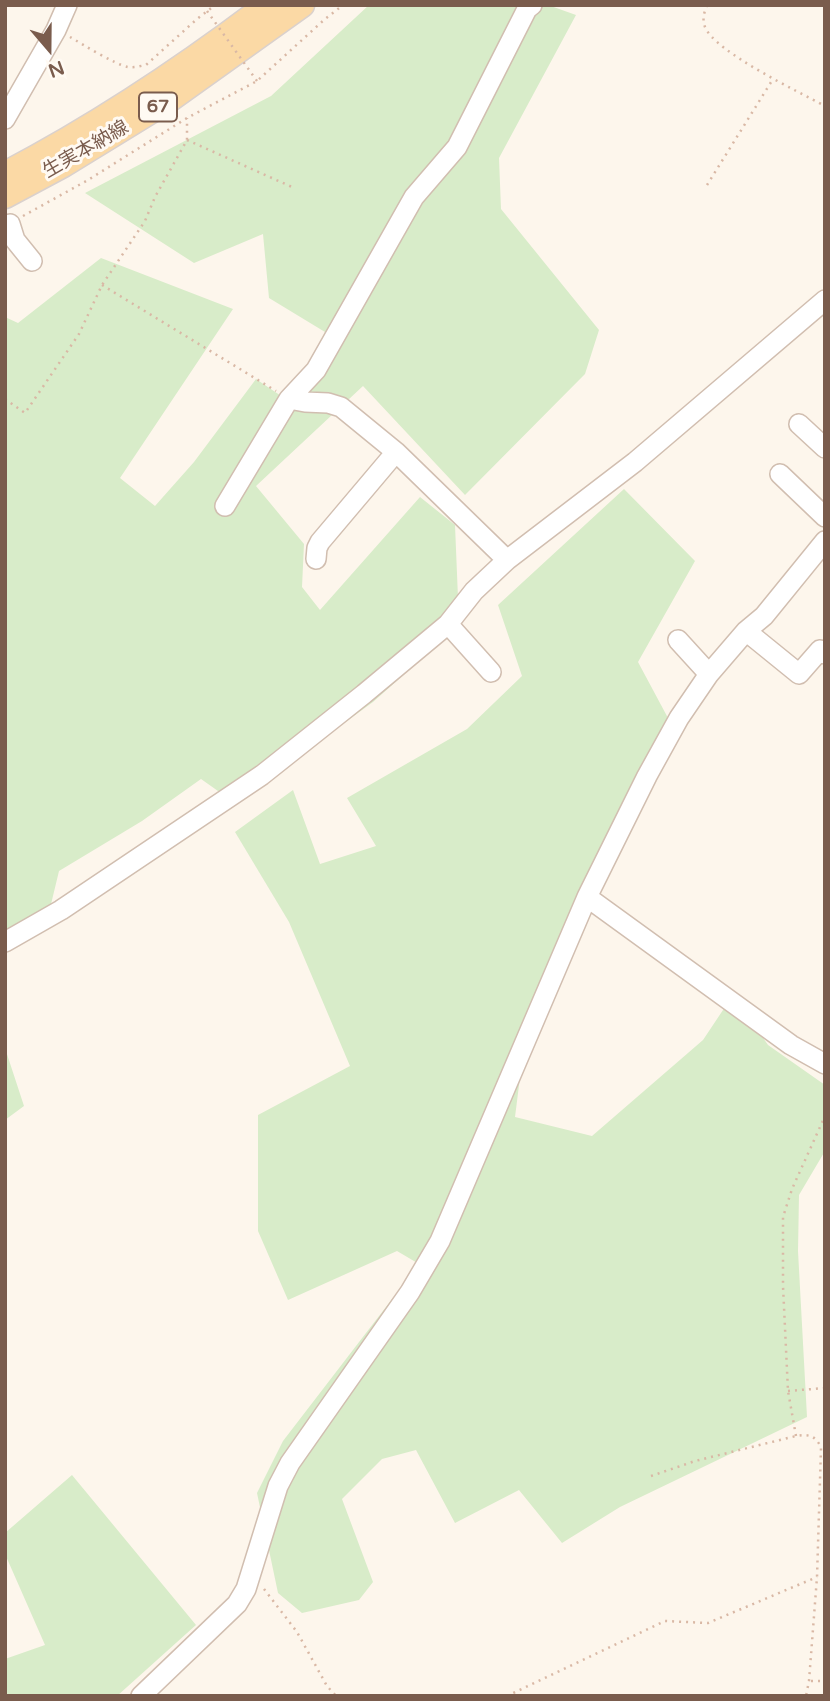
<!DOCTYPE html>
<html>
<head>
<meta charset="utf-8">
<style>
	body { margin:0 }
	#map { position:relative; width:830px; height:1701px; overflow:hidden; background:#fdf6ec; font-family:"Varela Round",sans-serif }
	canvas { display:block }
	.frame { position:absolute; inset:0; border:7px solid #7a5c4d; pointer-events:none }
	.north { position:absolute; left:14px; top:14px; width:70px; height:70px; -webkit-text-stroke:5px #fffaf3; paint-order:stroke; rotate:160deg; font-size:19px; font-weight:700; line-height:28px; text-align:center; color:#7a5c4d }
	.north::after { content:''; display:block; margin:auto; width:24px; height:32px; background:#7a5c4d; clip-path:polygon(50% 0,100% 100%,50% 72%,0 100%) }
</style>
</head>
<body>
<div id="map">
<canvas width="830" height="1701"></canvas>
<div class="frame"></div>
<div class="north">N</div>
</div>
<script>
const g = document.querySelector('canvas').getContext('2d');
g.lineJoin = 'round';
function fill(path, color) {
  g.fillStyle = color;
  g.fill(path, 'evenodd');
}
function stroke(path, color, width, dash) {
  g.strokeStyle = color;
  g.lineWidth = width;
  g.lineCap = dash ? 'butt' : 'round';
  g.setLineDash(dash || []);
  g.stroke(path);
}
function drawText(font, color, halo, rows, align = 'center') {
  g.font = font + ' "Varela Round","Noto Sans JP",sans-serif';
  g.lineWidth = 6;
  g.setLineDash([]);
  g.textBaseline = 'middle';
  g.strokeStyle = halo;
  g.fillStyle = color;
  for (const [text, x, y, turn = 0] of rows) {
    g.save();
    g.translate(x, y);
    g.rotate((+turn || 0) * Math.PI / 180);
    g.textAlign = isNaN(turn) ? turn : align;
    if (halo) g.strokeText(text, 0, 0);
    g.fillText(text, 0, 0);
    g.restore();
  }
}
fill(new Path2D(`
	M369 5H548L576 15 499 158 501 209 599 330 585 374 465 495 363 386 256 486 304 544 302 587 320 610 420 497 455 525 458 598 409 670 373 702 235 803 201 779 142 821 59 871 46 925 5 942V317L18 323 101 258 233 309 120 478 155 506 194 462 256 379 293 404 325 332 269 298 263 234 194 263 85 193 271 96Z
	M624 489 695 561 638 662 668 718 607 860 527 1022 515 1117 592 1136 703 1040 733 995 768 1045 825 1085V1151L799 1195 798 1251 807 1417 620 1507 562 1543 519 1490 455 1523 416 1450 382 1459 342 1499 373 1582 359 1600 302 1613 278 1593 257 1493 283 1441 419 1264 397 1251 288 1300 258 1231V1115L350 1066 289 922 235 832 293 790 320 864 376 846 347 798 467 729 522 676 498 605Z
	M5 1048 24 1106 5 1120Z
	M72 1475 196 1625 117 1696H5V1659L45 1645 5 1554V1533Z`), '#d8ecc9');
const minor = new Path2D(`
	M5 119 56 30 67 5
	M10 224 15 240 32 261
	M289 399 305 402 328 403 341 407 396 452 507 560
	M799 424 825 448
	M780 474 825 517
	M225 506 289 399 316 370 414 197 457 147 527 9 532 5
	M316 559 317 548 320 542 396 452
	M448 624 491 672
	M746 631 799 674 820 650 825 654
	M678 640 709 674
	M587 897 791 1045 825 1064
	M5 942 61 910 262 775 364 694 448 624 474 591 507 560 635 462 825 300
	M141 1696 237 1604 246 1589 278 1486 290 1463 410 1292 440 1241 587 897 647 776 679 718 709 674 746 631 764 616 825 541`);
const major = new Path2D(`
	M5 174C97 126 184 68 267 5
	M5 196 63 165 169 100 302 5`);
stroke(minor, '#d1beb0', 22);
stroke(major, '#dad1cd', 27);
stroke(new Path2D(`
	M707 5C704 13 702 19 705 27 715 52 799 92 825 106
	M70 37C84 45 114 64 128 67 134 68 140 66 146 65L197 19 215 5
	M187 140 292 187
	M707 185 773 79
	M23 216 88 180 187 118 257 81 325 19 343 5
	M102 285 276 391
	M5 399 25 413 79 334 102 285 145 221 155 197 187 140V118
	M788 1391 825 1388
	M796 1436 788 1391 783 1286V1217L792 1189 825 1116
	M651 1476 695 1461 796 1436C808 1434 816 1435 821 1448L817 1577 809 1681 806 1696
	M264 1589 297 1632 327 1686 336 1696
	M811 1681H825
	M507 1696 665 1621 708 1623 817 1577`), '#d9b8a5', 2.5, [2, 5]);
stroke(minor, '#fff', 19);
stroke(major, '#fbd9a5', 24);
stroke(new Path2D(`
	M207 11 257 81`), '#d9b8a5', 2.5, [2, 5]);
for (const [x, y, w] of [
	[158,107,38]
]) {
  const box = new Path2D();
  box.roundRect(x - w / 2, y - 14.5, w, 29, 5);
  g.fillStyle = '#fffaf3';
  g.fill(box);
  stroke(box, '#7a5c4d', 2);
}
drawText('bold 18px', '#7a5c4d', null, [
	["67",158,107]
]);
drawText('19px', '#7a5c4d', '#fffaf3', [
	["生実本納線",86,150,-30]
]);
</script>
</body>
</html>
